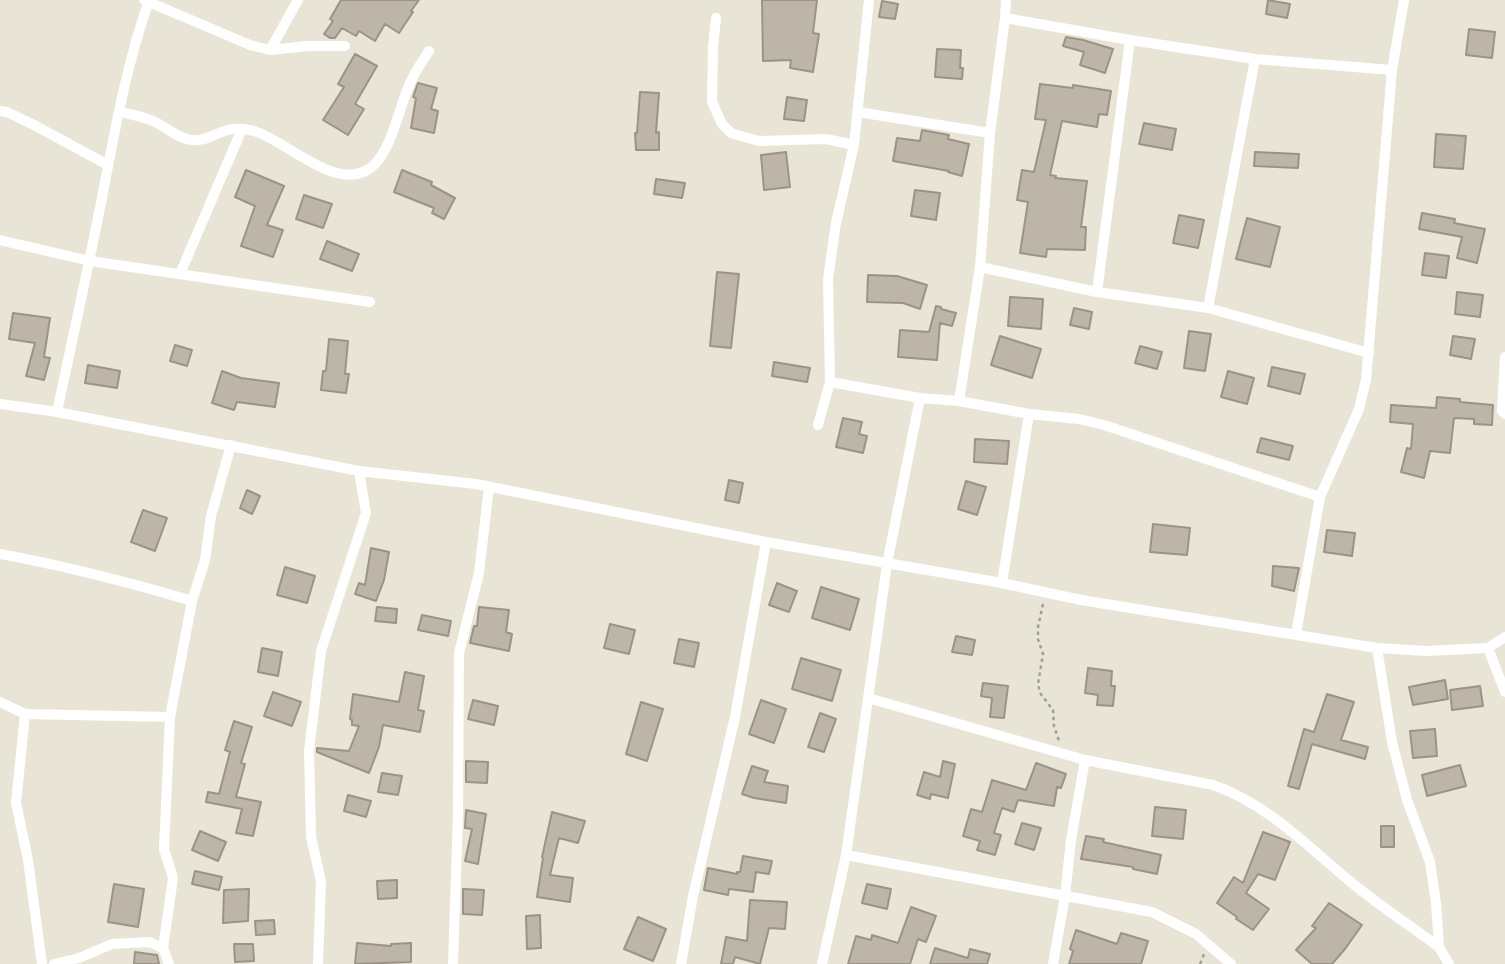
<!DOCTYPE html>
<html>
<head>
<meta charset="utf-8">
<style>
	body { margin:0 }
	canvas { display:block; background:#e8e5d7 }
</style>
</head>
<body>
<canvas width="1505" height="964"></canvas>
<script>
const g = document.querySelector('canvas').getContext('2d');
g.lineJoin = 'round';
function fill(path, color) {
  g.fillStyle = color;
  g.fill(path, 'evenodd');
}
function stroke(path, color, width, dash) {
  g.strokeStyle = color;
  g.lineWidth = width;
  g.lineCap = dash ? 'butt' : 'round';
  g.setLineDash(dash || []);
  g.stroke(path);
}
const building = new Path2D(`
	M341 0H419L411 11 413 12 399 33 385 24 375 41 359 31 356 36 342 28 335 38H330L324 34 333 21 330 19Z
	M762 0H817L813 33 819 34 813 72 790 68 791 60 763 61Z
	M1268 0 1290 4 1287 18 1266 14Z
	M882 1 898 4 895 19 879 17Z
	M1469 29 1495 32 1492 58 1466 55Z
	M1066 37 1083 40 1113 49 1105 73 1080 65 1084 52 1063 46Z
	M937 49 961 50 960 68H963L962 79 935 77Z
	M355 54 377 66 355 104 364 109 348 135 323 120 344 87 338 84Z
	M418 83 437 88 431 109 438 111 434 133 411 128 416 98 413 97Z
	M1040 84 1073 88V85L1111 91 1107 115 1099 114 1097 127 1062 121 1050 175 1056 176 1055 178 1087 181 1081 227H1086L1085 250 1047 249 1046 257 1020 253 1028 202 1017 200 1022 170 1034 172 1046 120 1035 119Z
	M640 92 659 93 656 133 659 132V150H636L635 133H637Z
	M787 97 807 100 804 121 784 119Z
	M1144 123 1176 129 1172 150 1139 144Z
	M922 130 949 135 948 139 969 144 962 176 948 172 949 171 893 161 897 138 920 141Z
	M1436 134 1466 136 1463 169 1434 167Z
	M786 152 790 187 764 190 761 155Z
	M1255 152 1299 154 1298 168 1254 166Z
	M246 170 284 186 267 225 283 230 273 257 241 246 255 206 235 197Z
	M402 170 432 182 431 185 455 198 444 219 432 213 434 208 394 192Z
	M656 179 685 183 682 198 654 194Z
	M915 190 940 193 936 220 911 216Z
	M304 195 332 204 323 228 296 219Z
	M1422 213 1455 219 1454 223 1485 229 1477 263 1457 258 1462 237 1419 229Z
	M1179 215 1204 220 1198 248 1173 243Z
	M1247 218 1280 227 1270 267 1236 259Z
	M327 241 359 254 352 271 320 259Z
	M1425 253 1449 256 1446 278 1422 275Z
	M717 272 739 274 731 348 710 346Z
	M868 275 897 276 927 285 920 309 903 303 867 302Z
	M1457 292 1483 295 1480 317 1455 314Z
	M1010 297 1043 299 1041 329 1008 326Z
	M936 306 941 307V309L956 313 952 326 940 323 937 360 898 357 900 330 929 332Z
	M1074 308 1092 312 1089 329 1070 325Z
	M13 313 50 318 44 357 50 358 44 380 26 376 35 343 9 339Z
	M1189 331 1211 334 1205 371 1184 368Z
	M1000 336 1041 349 1032 378 991 365Z
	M1453 336 1475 339 1471 359 1450 355Z
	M329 339 348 341 345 374H349L346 393 321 390 323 371H326Z
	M175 345 192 350 187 366 170 361Z
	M1140 346 1162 352 1157 369 1135 363Z
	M774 362 810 368 807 382 772 376Z
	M88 365 120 371 117 388 85 383Z
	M1272 367 1305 374 1300 394 1268 386Z
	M222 371 241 378 279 383 275 407 237 402 234 410 212 403Z
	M1228 371 1254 378 1247 404 1221 397Z
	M1437 397 1460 399V402L1493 405 1492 425 1474 424V419L1454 418 1450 453 1430 451 1424 478 1401 472 1407 448 1411 449 1413 424 1390 422 1391 405 1436 408Z
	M843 418 862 422 859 434 867 436 863 453 836 447Z
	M1261 438 1293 446 1289 460 1257 452Z
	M975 439 1009 441 1007 464 974 462Z
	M729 480 743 483 739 503 725 500Z
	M966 481 986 487 977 515 958 509Z
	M247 490 260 496 252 514 240 508Z
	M143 510 167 518 155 551 131 542Z
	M1153 524 1190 528 1187 555 1150 552Z
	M1327 530 1355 533 1352 556 1324 552Z
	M371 548 389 552 384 580 376 601 355 594 359 583 365 585Z
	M1273 566 1299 568 1294 591 1272 586Z
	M285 567 315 576 307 603 277 595Z
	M777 583 797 591 789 612 769 605Z
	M821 587 859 599 850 630 812 618Z
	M377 607 397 609 396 623 375 621Z
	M479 607 509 610 506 632 512 634 509 651 470 643 474 626H477Z
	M422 615 451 621 448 636 418 630Z
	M610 624 635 630 629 654 604 648Z
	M956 636 975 640 972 655 952 652Z
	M679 639 699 643 694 667 674 663Z
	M262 648 282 652 278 676 258 672Z
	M801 658 841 670 832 701 792 689Z
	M1088 668 1112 671 1111 686H1115L1113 706 1097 705 1098 695 1085 693Z
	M405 672 424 676 418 710 424 711 420 732 383 725 379 747 369 773 317 752V748L349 751 359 726 352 725V720L350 719 353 694 399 702Z
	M1445 680 1448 699 1413 705 1409 687Z
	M983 683 1008 686 1004 718 990 717 992 698 981 696Z
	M1480 686 1483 706 1452 710 1450 690Z
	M273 692 301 702 292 726 264 716Z
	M1327 694 1354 702 1341 740 1368 747 1365 759 1312 744 1299 789 1288 786 1304 729 1314 732Z
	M473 700 498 706 494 725 468 719Z
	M761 700 786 709 774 743 749 734Z
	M641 702 663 709 647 761 626 754Z
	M820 713 836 719 824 752 808 747Z
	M234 721 252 727 241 763 245 764 236 797 261 802 253 836 236 833 242 809 206 802 208 792 219 794 230 752 225 750Z
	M1435 729 1437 756 1413 758 1410 731Z
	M466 761 488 762 487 783 466 782Z
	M943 761 955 764 948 798 931 794 930 799 917 795 924 772 940 777Z
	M1036 763 1066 774 1061 788 1057 787 1054 806 1018 800 1014 812 1002 808 994 833 1001 835 995 855 977 850 980 841 963 836 971 809 982 812 992 780 1026 790Z
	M1460 765 1466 786 1427 796 1422 775Z
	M752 766 768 771 764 782 788 786 786 803 754 798 742 794Z
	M382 773 402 776 398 795 378 792Z
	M348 795 371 801 366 817 344 811Z
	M1155 807 1186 810 1183 839 1152 836Z
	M466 810 486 814 478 864 465 861 472 829 465 828Z
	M552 812 585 821 578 843 559 838 550 875 573 878 570 902 537 897 543 858 542 857Z
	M1022 823 1041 828 1034 850 1015 844Z
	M1381 826H1394V847H1381Z
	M200 831 226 842 218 861 192 850Z
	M1263 832 1290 842 1275 880 1258 874 1246 893 1269 909 1253 930 1236 919 1237 917 1217 903 1234 877 1243 883Z
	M1086 836 1104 839 1103 842 1161 855 1157 874 1133 869V867L1081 859Z
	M743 856 772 861 769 874 756 872 753 892 729 889 728 895 704 890 708 868 737 874V872H740Z
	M195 871 222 877 219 890 192 884Z
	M397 880V898L378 899 377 881Z
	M114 884 144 889 138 927 108 922Z
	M867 884 891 889 887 909 862 903Z
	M249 889 248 921 223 923 224 890Z
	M463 889 484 890 482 915 463 914Z
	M750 900 787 902 785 929 769 928 760 964 735 957 733 964H721L726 937 747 941Z
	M1329 903 1362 925 1345 949 1332 964H1312L1296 950 1316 928 1312 926Z
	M911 907 936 916 926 942 918 939 910 964H848L856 936 871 940 872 935 898 943Z
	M540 915 541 948 527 949 526 916Z
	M638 917 666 929 653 961 624 949Z
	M274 920 275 934 256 935 255 921Z
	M1076 930 1117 944 1121 933 1148 941 1141 964H1069L1073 951 1070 949Z
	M357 943 391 946V944L411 943V962L355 964Z
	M234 944H253L254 961 235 962Z
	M935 948 968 958 970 949 990 954 987 964H930Z
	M135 952 157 955 159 964H134Z`);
fill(building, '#bdb5a8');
stroke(building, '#9b9387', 2);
stroke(new Path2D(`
	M1043 604 1038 627V639L1043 654 1038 684 1040 693 1053 710 1054 726 1059 741
	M1200 964 1204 954`), '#a2a095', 2.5, [3.5, 3.5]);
stroke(new Path2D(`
	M144 0 250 45 270 50 307 46H345
	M716 18 713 47 712 102 722 124 731 133 759 141 826 139 854 145
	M1005 18 1130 40 1255 59 1392 70
	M270 50 298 0
	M0 111 7 112 34 125 108 165
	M119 112C131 114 143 116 155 122 167 128 179 139 192 140 205 142 216 133 228 130 235 128 246 129 254 131 288 141 340 197 374 165 391 149 399 110 408 88 413 74 421 63 429 51
	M858 112 990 133
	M0 240 90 261 370 302
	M980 267 1097 292 1208 308 1369 353
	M180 274 242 129
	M1097 292 1130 40
	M1208 308 1255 59
	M1505 357 1502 411 1505 414
	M830 382 920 398 959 401 1029 414 1079 419 1104 425 1320 497
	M959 401 980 267 990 133 1005 18 1006 0
	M0 404 57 412 359 471 476 484 766 542 1002 583 1081 600 1377 648 1426 651 1488 648 1505 637
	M57 412C72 342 87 273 101 203 114 135 126 66 149 0
	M818 425 830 382 828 279 836 223 854 145 869 0
	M0 554C65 566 128 582 192 601
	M1002 583 1029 414
	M1296 634 1320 497 1359 409 1366 380 1392 70 1404 0
	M1377 648 1392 742 1407 800 1430 862 1436 903 1439 947 1449 964
	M1488 648 1505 692
	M868 698 1085 760 1213 785C1269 804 1312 851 1357 887 1383 908 1412 927 1439 947
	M0 702 25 714 16 803 28 860 42 964
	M25 714 170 717
	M846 855 1152 912 1196 934 1231 964
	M54 964 79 958 112 944 149 942 163 948
	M169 964 163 948 173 878 164 849 170 717 192 601 205 560 211 516 231 445
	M318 964 321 881 311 837 309 751 321 651 366 513 359 471
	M453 964 458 815 459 653 479 573 489 487
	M681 964 693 896 735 717 766 542
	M822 964 846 855 887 564 920 398
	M1053 964 1065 896 1071 840 1085 760`), '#fff', 10);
</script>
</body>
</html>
